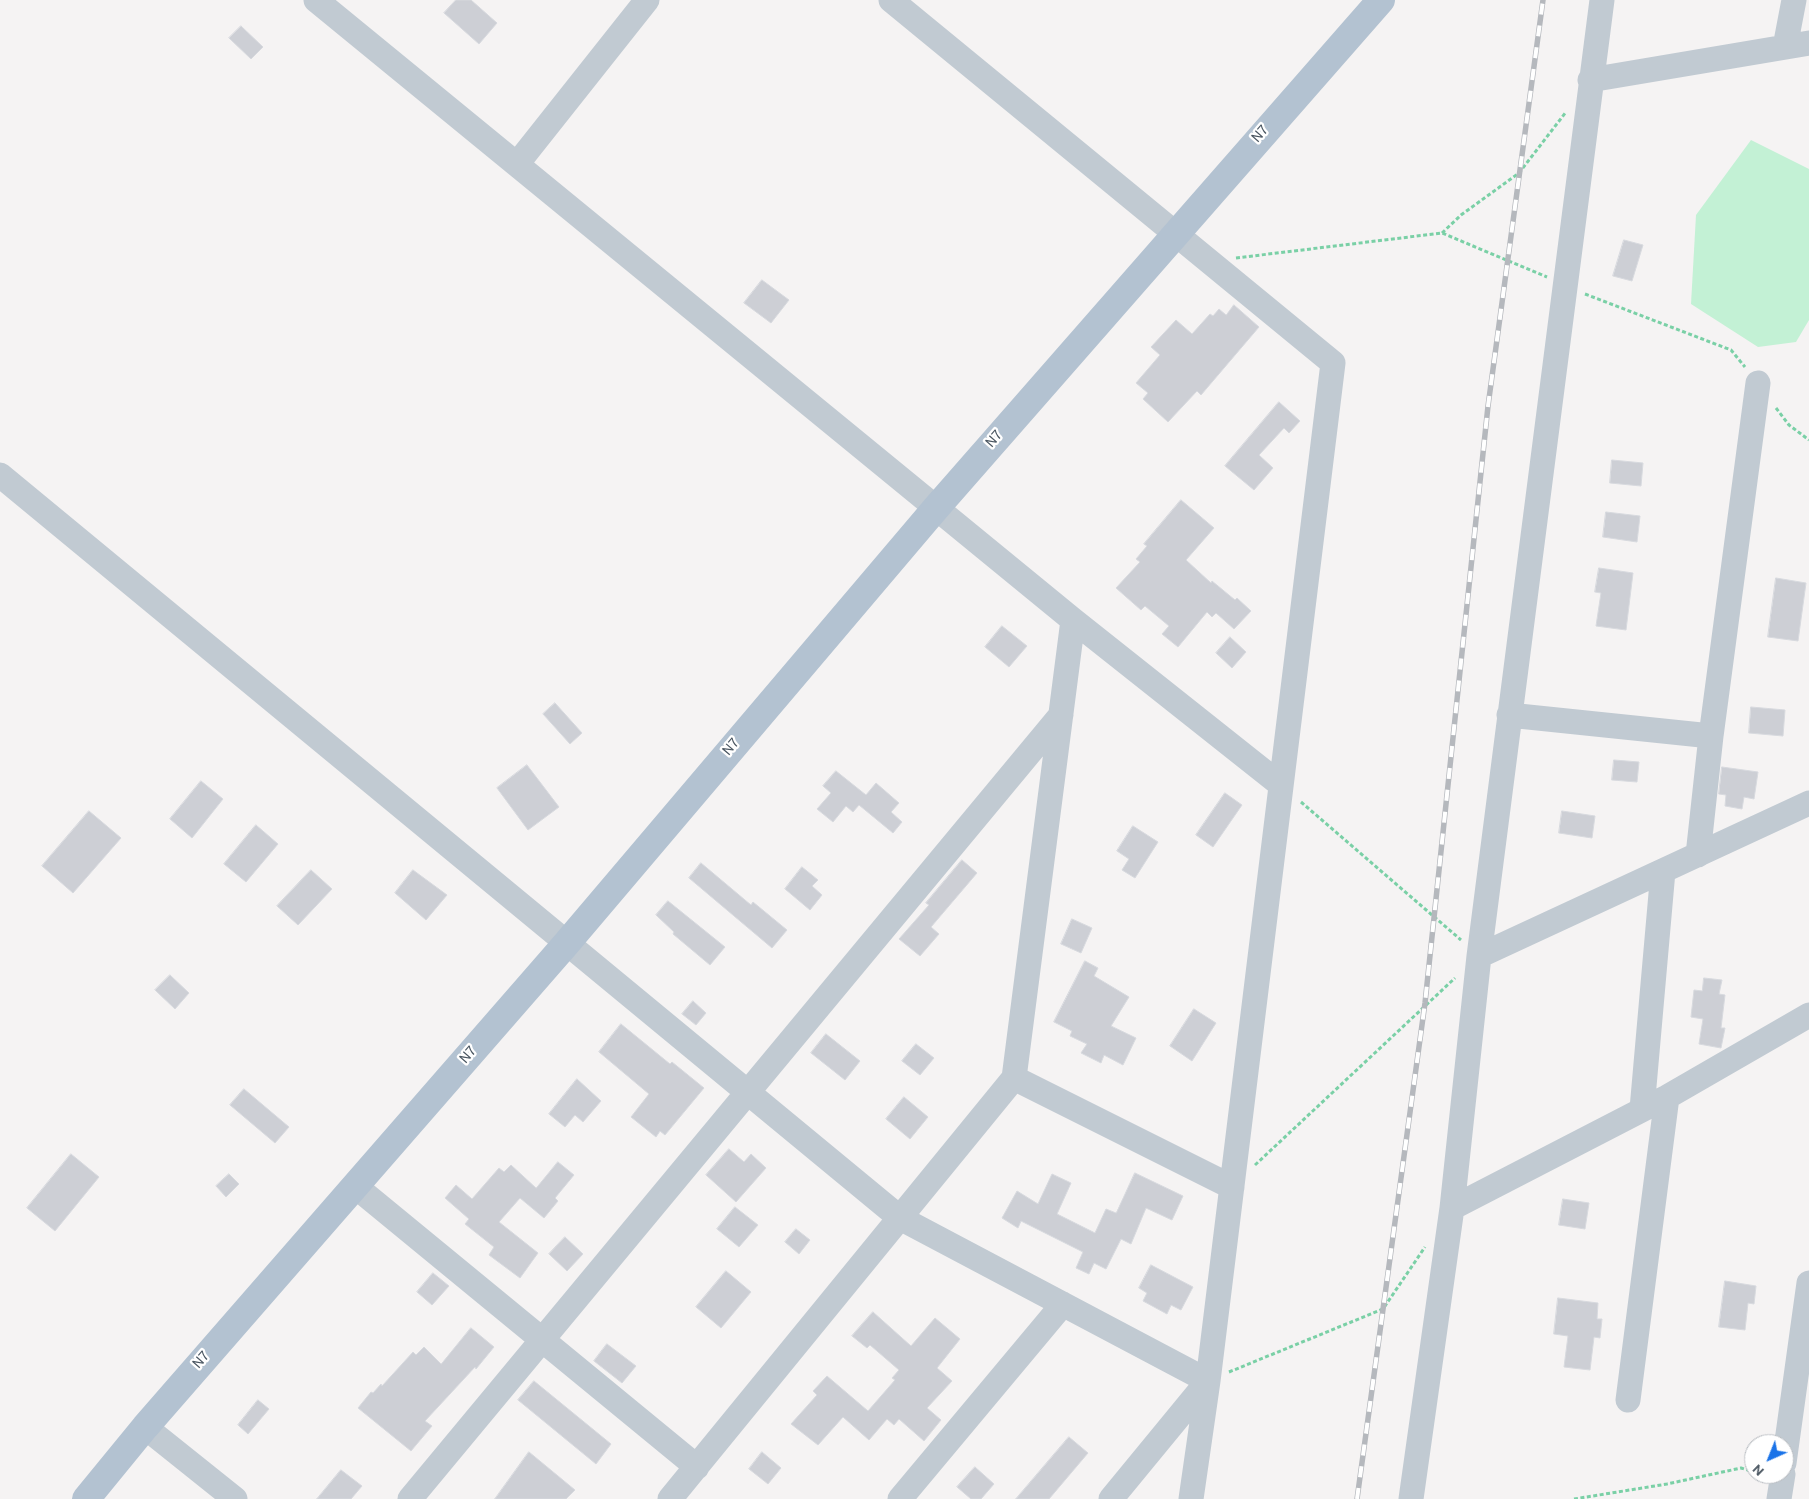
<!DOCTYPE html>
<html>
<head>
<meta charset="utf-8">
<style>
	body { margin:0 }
	#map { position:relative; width:1809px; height:1499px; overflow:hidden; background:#f5f3f3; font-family:Overpass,sans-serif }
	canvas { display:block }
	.north { position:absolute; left:1744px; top:1434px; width:50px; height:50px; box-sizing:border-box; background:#fff; border:1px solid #b7bbc0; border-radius:50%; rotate:224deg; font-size:14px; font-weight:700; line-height:20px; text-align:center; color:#4a5661 }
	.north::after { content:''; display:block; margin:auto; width:18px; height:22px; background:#1a73e8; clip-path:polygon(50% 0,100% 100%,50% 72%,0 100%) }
</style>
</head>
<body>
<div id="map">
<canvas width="1809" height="1499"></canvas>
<div class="north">N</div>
</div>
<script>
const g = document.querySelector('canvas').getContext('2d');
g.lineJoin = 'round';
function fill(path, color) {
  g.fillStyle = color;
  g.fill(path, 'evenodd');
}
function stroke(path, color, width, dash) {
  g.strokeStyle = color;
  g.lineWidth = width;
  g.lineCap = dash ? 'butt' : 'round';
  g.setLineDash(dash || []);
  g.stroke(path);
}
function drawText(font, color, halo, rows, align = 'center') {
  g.font = font + ' Overpass,sans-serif';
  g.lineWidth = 4.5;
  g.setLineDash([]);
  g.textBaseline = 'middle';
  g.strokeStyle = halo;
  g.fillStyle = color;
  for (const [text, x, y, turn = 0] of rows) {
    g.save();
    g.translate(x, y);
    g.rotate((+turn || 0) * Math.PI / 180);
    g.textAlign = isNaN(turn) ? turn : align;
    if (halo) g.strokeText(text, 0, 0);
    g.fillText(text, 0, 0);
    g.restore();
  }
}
fill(new Path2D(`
	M1751 140 1809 169V320L1796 342 1758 347 1691 304 1696 215Z`), '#c3f1d5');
const building = new Path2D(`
	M456 0H471L497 23 479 44 444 13Z
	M241 26 263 47 251 59 229 38Z
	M1624 240 1643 245 1632 281 1613 276Z
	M762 280 789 300 771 323 744 303Z
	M1234 305 1259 327 1201 395 1197 391 1168 422 1143 399 1148 393 1136 383 1160 355 1151 347 1176 320 1192 334 1210 314 1213 316 1219 309 1226 315Z
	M1279 402 1300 421 1289 433 1284 428 1259 455 1273 468 1254 490 1225 466Z
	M1612 460 1643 463 1641 486 1610 483Z
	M1181 500 1214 528 1186 560 1211 583 1212 581 1235 600 1237 598 1251 611 1234 629 1216 613 1212 617 1207 612 1178 647 1162 634 1169 626 1145 606 1141 610 1116 588 1140 562 1136 559 1147 546 1144 544Z
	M1606 512 1640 516 1637 542 1603 537Z
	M1599 568 1633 573 1626 630 1596 626 1601 593 1595 592Z
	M1776 578 1806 583 1798 641 1768 637Z
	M1002 626 1027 646 1009 667 985 647Z
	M1230 637 1246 652 1232 668 1216 653Z
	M555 703 582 733 570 744 543 714Z
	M1751 707 1785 710 1783 736 1749 733Z
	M1614 760 1639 762 1637 782 1612 780Z
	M527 765 559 807 528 830 497 788Z
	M1722 767 1758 772 1754 799 1744 797 1742 809 1725 806 1726 795 1719 794Z
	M836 771 866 795 876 783 899 803 891 812 902 822 893 833 859 805 853 812 846 806 833 822 817 809 831 793 823 786Z
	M201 781 223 799 192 838 170 819Z
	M1225 793 1242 805 1213 847 1196 835Z
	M89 811 121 838 73 893 42 866Z
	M1562 811 1595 816 1592 838 1559 833Z
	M256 825 278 844 246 882 224 864Z
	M1133 826 1158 842 1135 878 1122 870 1129 859 1117 851Z
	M962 860 977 873 931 927 939 934 920 956 899 939 929 905 926 903Z
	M701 863 751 905 753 902 787 930 772 948 689 878Z
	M802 867 818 880 812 886 822 895 810 910 785 889Z
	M311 870 332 889 298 925 277 906Z
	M413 870 447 895 426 920 395 893Z
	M668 901 725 947 710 965 673 934 674 932 656 915Z
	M1072 919 1092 928 1081 953 1061 944Z
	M1085 961 1098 968 1094 976 1129 997 1111 1026 1136 1038 1123 1065 1104 1055 1101 1063 1081 1053 1087 1044 1070 1036 1072 1031 1054 1022Z
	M170 975 189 993 175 1009 155 990Z
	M1704 978 1722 980 1719 994 1725 995 1721 1028H1725L1721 1048 1699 1044 1703 1019 1691 1017 1694 990 1702 991Z
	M693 1001 706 1013 696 1025 682 1014Z
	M1194 1009 1216 1023 1192 1061 1170 1046Z
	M621 1024 670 1064 672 1062 704 1088 665 1135 660 1131 656 1137 631 1117 649 1094 599 1052Z
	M826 1034 860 1061 845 1080 811 1053Z
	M916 1044 934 1058 920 1075 902 1061Z
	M577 1079 601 1101 583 1122 575 1115 565 1127 549 1114Z
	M244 1089 289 1127 275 1143 230 1105Z
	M904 1097 928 1117 910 1139 886 1119Z
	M729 1149 744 1162 751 1154 766 1168 736 1202 706 1175Z
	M71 1154 99 1177 55 1231 27 1208Z
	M558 1162 574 1175 555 1198 558 1201 544 1218 520 1198 499 1222 538 1253 520 1278 489 1255 494 1247 465 1224 469 1219 445 1198 456 1185 472 1199 499 1168 504 1172 511 1165 536 1188Z
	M1135 1173 1183 1196 1172 1220 1146 1208 1131 1244 1121 1239 1106 1269 1094 1263 1089 1274 1076 1268 1083 1252 1021 1221 1018 1228 1002 1218 1017 1191 1038 1204 1052 1174 1071 1183 1057 1214 1095 1233 1106 1209 1116 1213Z
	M229 1174 239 1184 226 1197 216 1186Z
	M1563 1199 1589 1203 1585 1229 1559 1225Z
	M735 1207 758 1225 739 1247 717 1229Z
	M796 1229 810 1240 799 1254 785 1242Z
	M565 1237 583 1254 567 1271 549 1254Z
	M1151 1265 1193 1287 1181 1310 1171 1305 1167 1314 1143 1301 1147 1293 1139 1288Z
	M726 1271 751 1292 721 1328 696 1307Z
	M433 1273 449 1286 432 1305 417 1292Z
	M1725 1281 1756 1286 1754 1304 1748 1303 1745 1330 1719 1327Z
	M1558 1298 1598 1303 1597 1319H1602L1600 1338 1594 1337 1590 1370 1564 1367 1568 1336 1554 1334Z
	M873 1312 911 1346 935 1318 960 1339 937 1368 952 1381 927 1408 941 1420 924 1441 899 1419 894 1425 887 1419 869 1440 843 1417 818 1445 791 1424 817 1395 813 1391 827 1376 868 1411 895 1380 892 1378 899 1370 870 1345 867 1348 852 1336Z
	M471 1328 494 1347 476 1369 475 1367 425 1421 432 1426 411 1451 358 1408 371 1392 373 1393 381 1384 382 1386 413 1352 416 1355 424 1347 441 1364Z
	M607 1344 636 1366 622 1383 594 1361Z
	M534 1381 611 1444 596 1464 518 1400Z
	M258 1400 269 1409 248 1434 238 1425Z
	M1069 1437 1088 1453 1049 1499H1016Z
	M529 1452 575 1490 566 1499H495Z
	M762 1452 781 1468 768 1484 749 1469Z
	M975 1467 994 1484 981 1499H971L957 1487Z
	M341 1470 362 1486 351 1499H317Z`);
fill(building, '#cdcfd5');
stroke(building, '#d7d9de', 1);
stroke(new Path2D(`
	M1442 233 1461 215 1519 173 1566 112
	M1236 258 1442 233 1547 277
	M1585 294 1731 350 1745 367
	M1776 408 1789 425 1809 440
	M1301 802 1461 940
	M1255 1165 1455 978
	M1229 1372 1383 1309 1425 1247
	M1574 1499 1667 1484 1741 1468 1754 1472`), '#7ad0a6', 3, [4, 2.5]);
stroke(new Path2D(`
	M316 0 1073 620 1281 785
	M891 0 1333 363 1208 1381 1191 1499
	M1785 47 1794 0
	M1590 80 1809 43
	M517 164 647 0
	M0 475 900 1218 1208 1381 1111 1499
	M1509 715 1711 736
	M1698 855 1711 736 1758 383
	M1479 956 1809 803
	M1014 1078 1232 1187
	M1642 1109 1663 871
	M355 1186 697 1467
	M1452 1208 1667 1097 1809 1015
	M1628 1400 1667 1097
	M145 1427 235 1499
	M1784 1463 1809 1283
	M410 1499 1061 715
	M670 1499 1014 1078 1073 620
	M900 1499 1063 1304
	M1411 1499 1452 1208 1479 956 1602 0
	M1779 1499 1783 1474`), '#c1cad2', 25);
stroke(new Path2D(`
	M86 1499 145 1427 566 944 936 508 1381 0`), '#b3c2d1', 28);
const rail = new Path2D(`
	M1357 1499 1425 1003 1488 406 1543 0`);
stroke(rail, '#b5b8bd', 5.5);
stroke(rail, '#fff', 4, [11]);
drawText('14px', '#4a5661', '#fff', [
	["N7",1261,135,-49],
	["N7",995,440,-49],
	["N7",732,748,-50],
	["N7",469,1056,-49],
	["N7",202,1361,-49]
]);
</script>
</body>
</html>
